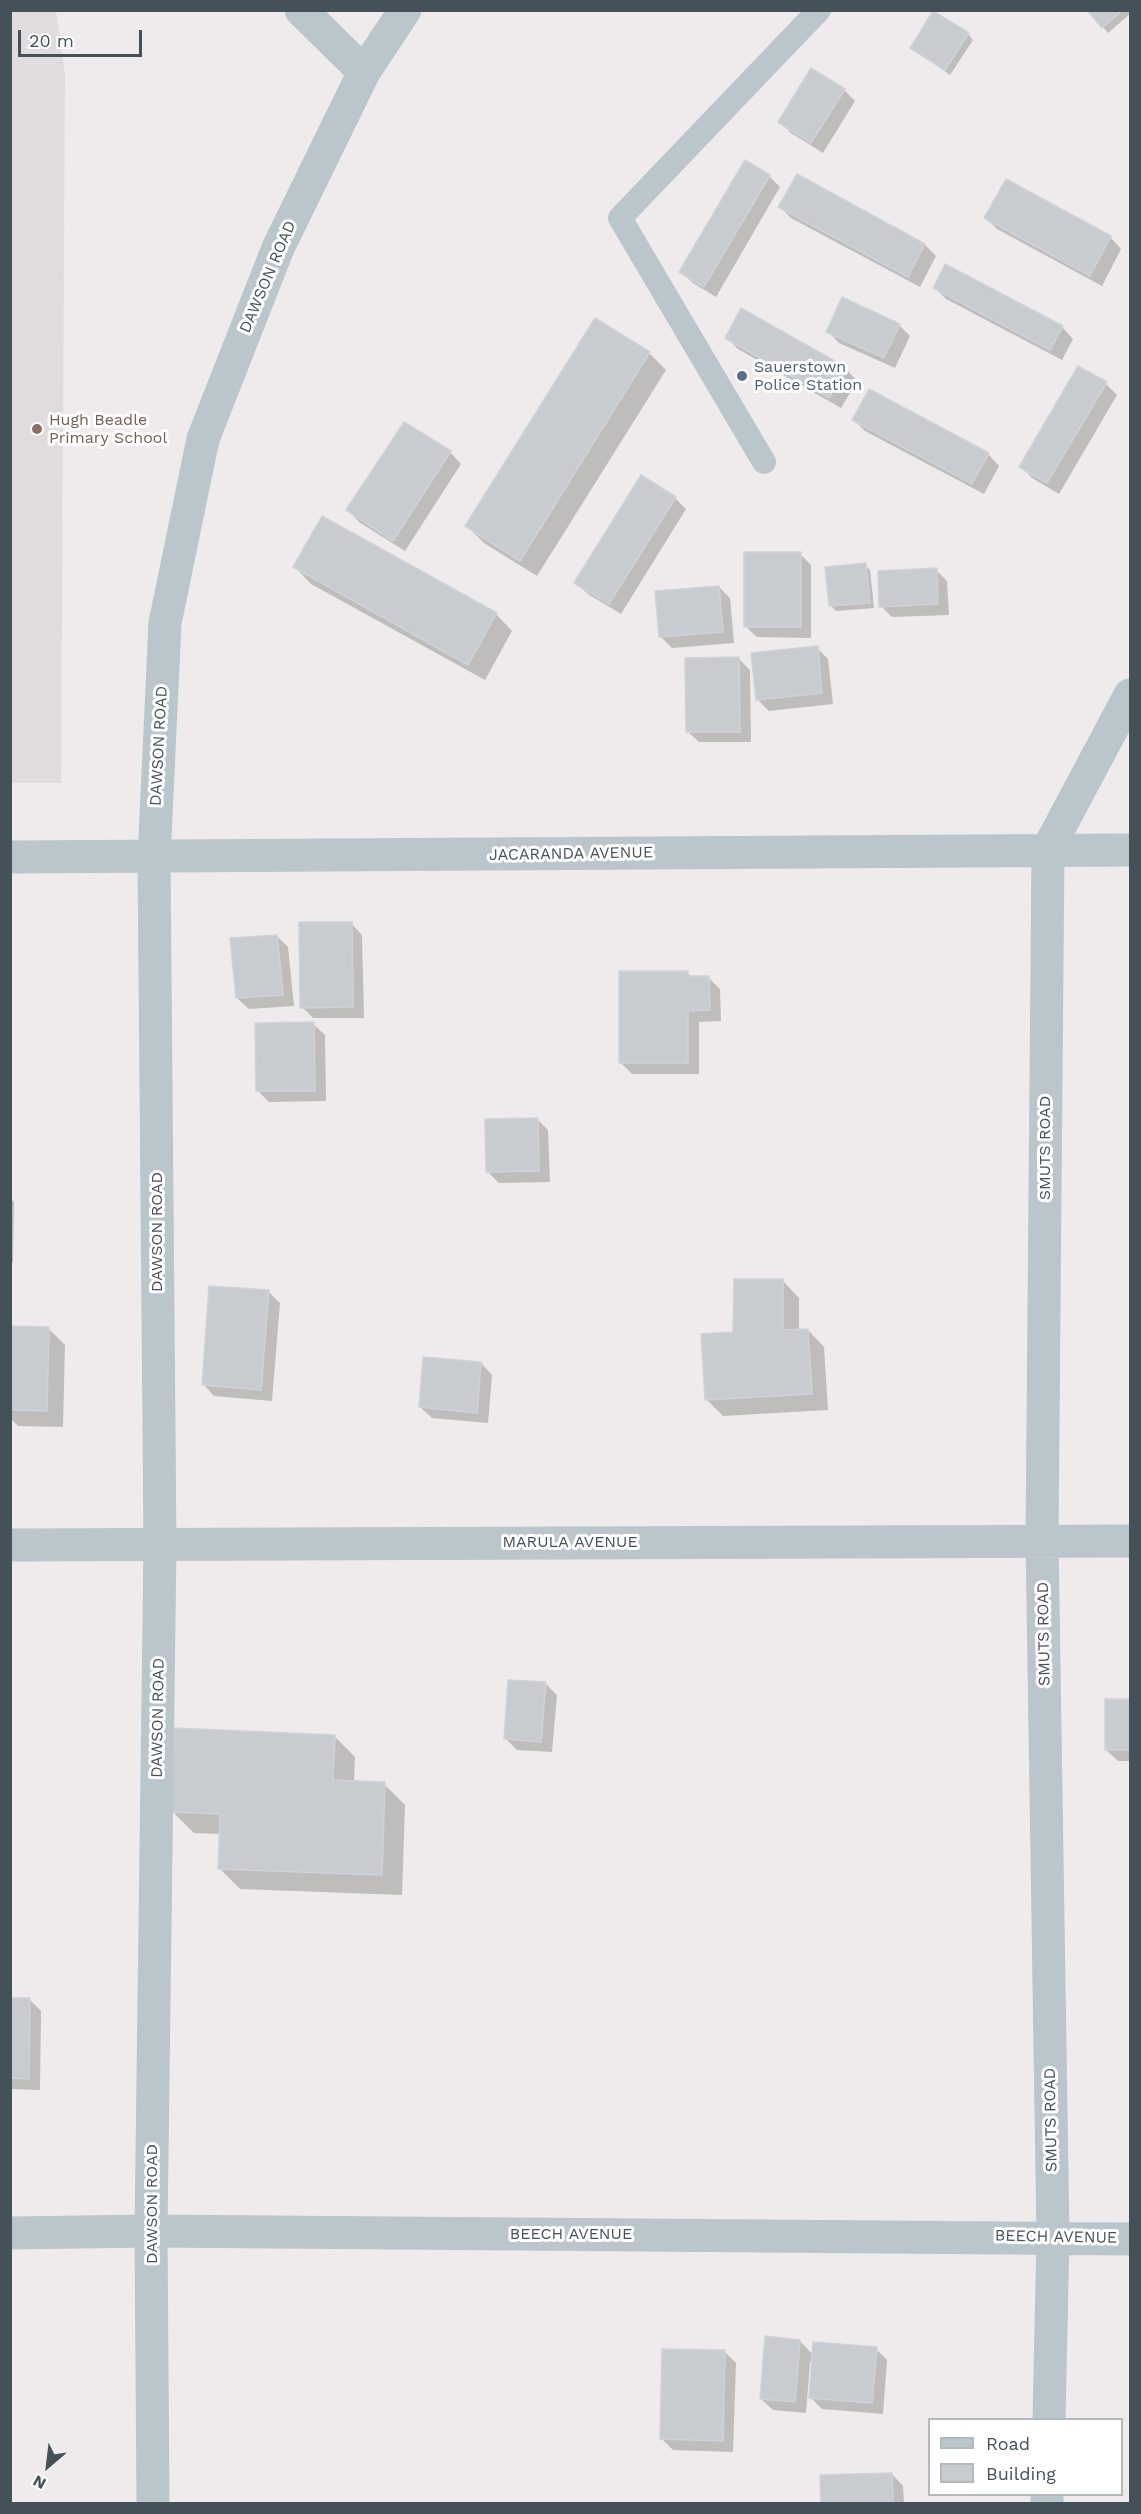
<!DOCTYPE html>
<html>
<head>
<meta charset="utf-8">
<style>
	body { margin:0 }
	#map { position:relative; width:1141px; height:2514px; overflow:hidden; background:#efebec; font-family:"Work Sans",sans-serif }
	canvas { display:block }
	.frame { position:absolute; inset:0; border:12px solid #445159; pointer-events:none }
	.legend { position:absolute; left:928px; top:2418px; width:195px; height:78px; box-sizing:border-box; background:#fff; border:2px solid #b4b9bd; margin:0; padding:8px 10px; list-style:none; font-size:18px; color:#445159 }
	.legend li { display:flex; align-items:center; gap:12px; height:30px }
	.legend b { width:30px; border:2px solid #b4b9bd }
	.north { position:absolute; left:18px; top:2436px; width:60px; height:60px; -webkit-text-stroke:4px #fff; paint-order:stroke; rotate:208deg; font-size:16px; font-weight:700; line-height:24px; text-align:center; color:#445159 }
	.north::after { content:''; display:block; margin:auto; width:21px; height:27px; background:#445159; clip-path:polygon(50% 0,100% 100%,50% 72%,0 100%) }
	.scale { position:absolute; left:18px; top:30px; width:124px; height:27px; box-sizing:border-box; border:3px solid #445159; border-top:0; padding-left:8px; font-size:18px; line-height:21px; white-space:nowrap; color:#445159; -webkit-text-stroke:4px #fff; paint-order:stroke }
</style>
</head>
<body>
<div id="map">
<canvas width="1141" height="2514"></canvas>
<div class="frame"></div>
<ul class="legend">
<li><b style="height:8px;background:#bac5cc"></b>Road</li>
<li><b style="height:16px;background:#c8ccd1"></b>Building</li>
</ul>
<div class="north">N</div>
<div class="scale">20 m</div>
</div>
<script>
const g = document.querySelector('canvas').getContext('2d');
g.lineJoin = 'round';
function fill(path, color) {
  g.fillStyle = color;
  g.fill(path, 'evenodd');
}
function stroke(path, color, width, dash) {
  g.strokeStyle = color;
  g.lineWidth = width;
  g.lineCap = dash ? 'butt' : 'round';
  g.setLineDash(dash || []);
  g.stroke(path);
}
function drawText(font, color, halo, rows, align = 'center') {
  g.font = font + ' "Work Sans",sans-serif';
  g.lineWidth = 6;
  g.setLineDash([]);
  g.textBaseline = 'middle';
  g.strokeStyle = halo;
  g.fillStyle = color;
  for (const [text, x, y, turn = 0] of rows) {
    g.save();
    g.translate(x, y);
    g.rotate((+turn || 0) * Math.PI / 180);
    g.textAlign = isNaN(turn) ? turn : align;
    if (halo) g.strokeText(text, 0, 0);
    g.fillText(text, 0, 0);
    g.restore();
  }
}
fill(new Path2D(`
	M11 10 56 11 65 74 61 783H11Z`), '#e0dcde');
fill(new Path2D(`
	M1089 10H1129L1130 14 1108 33Z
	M968 34 973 40 950 75 912 48Z
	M844 90 855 101 823 153 791 133 780 122Z
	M769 176 780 187 716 297 693 283 681 272Z
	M797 176 925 245 936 256 920 287 791 218 780 207Z
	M986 218 1110 237 1121 249 1102 286 997 229Z
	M935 288 1062 327 1073 339 1062 360 946 299Z
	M596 320 649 353 666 370 537 576 484 543 467 526Z
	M899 325 910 336 895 368 839 343 828 331Z
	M727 338 846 369 857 381 841 408 738 349Z
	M1079 368 1106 384 1117 395 1059 494 1032 478 1021 466Z
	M854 420 988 454 999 466 984 494 865 431Z
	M450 452 461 464 405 551 359 522 348 510Z
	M675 498 686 509 621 614 588 594 576 583Z
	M800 554 811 565V638L757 637 745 626Z
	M865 565 870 570 874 608 836 611 831 606Z
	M295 567 496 614 512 631 485 680 311 584Z
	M936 570 947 581 949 615 892 617 881 606Z
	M719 587 730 598 734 643 672 648 661 637Z
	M817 648 828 659 833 704 769 711 757 699Z
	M738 658 750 670 751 742H699L687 731Z
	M351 923 362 935 364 1018H313L302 1007Z
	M277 936 288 947 294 1006 249 1009 237 998Z
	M687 972 693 978 708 977 720 989 721 1021 699 1022V1074H632L621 1063Z
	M313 1024 325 1035 326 1101 269 1102 257 1090Z
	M537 1119 548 1130 550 1182 499 1183 488 1172Z
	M10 1198 14 1202 13 1262H10Z
	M783 1281 799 1298V1331L808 1330 824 1347 828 1410 723 1416 707 1400 735 1334Z
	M269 1292 280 1303 272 1401 214 1396 203 1384Z
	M10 1327 49 1329 65 1345 63 1427 18 1426 10 1418Z
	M481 1363 492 1375 488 1423 432 1418 420 1407Z
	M545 1683 557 1695 552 1752 517 1750 506 1739Z
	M1106 1701H1130V1761H1118L1106 1750Z
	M334 1736 355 1757 354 1782 384 1784 405 1805 402 1895 240 1889 219 1868 221 1834 194 1833 173 1812Z
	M10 1999 30 2000 41 2011 40 2090 10 2089Z
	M800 2341 813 2355 876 2349 887 2360 883 2414 822 2409 811 2398 813 2362H810L806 2413 773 2410 761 2399Z
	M725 2352 736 2363 733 2452 673 2450 661 2438Z
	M892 2474 903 2486 904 2504H823Z`), '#0003');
const building = new Path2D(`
	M1087 10H1123L1102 28Z
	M933 11 969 33 945 70 910 48Z
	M811 68 845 89 811 143 778 122Z
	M745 160 770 175 704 287 679 272Z
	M797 174 925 244 908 277 778 207Z
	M1006 179 1111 236 1090 276 984 218Z
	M945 264 1063 326 1050 350 933 288Z
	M842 297 900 324 884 358 826 332Z
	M741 308 847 368 829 398 725 338Z
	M595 318 650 352 520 561 465 526Z
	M1078 366 1107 382 1047 483 1019 467Z
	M869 389 989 453 972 484 852 420Z
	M404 422 451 451 393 541 346 510Z
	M641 475 676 497 609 604 574 583Z
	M322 516 497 613 468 665 293 567Z
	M744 552H801V627H744Z
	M866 563 870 603 829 606 825 567Z
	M937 568 938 604 879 607 878 571Z
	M719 586 723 632 659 637 655 591Z
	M818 646 822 693 756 700 751 653Z
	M739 657 740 732H686L685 658Z
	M299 922H352L353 1007 300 1008Z
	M277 935 283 995 236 998 230 938Z
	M619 971H688V976H709L710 1010 688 1011V1063H619Z
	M314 1022 315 1091H256L255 1023Z
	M538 1118 539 1171 486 1172 485 1119Z
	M734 1279H783V1330L808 1329 812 1394 705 1400 701 1334 733 1332Z
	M209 1286 269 1290 261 1390 202 1385Z
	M10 1326 49 1327 47 1411 10 1410Z
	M423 1357 481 1362 477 1413 419 1407Z
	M508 1680 546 1682 541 1742 504 1739Z
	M1105 1699H1130V1750H1105Z
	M174 1728 335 1735 333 1780 385 1782 382 1875 218 1869 220 1814 171 1812Z
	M10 1998H30L29 2079 10 2078Z
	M765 2336 800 2340 795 2402 760 2399Z
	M813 2342 877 2347 872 2403 809 2398Z
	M662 2349 725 2350 723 2441 660 2439Z
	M892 2473 893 2504H821L820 2475Z`);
fill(building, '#c8ccd1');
stroke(building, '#cfd2d8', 1.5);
stroke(new Path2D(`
	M764 462 620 218 819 10`), '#bac5cc', 24);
stroke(new Path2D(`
	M301 10 364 72
	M10 857 1130 850
	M10 1545 1130 1541
	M10 2233 151 2231 1130 2239
	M1049 2420 1053 2236 1042 1540 1048 849 1130 695
	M1047 2504V2494`), '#bac5cc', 33);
stroke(new Path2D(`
	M153 2504 151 2231 160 1544 154 858 165 623 203 439 278 248 364 72 405 10`), '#bac5cc', 33);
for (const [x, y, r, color] of [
	[742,376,6,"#5c6f8a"],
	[37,429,6,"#8d6e63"]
]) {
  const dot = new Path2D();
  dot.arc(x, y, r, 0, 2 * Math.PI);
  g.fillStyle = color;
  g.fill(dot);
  stroke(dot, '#fff', 2);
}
drawText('16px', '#445159', '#fff', [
	["DAWSON ROAD",268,277,-67],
	["DAWSON ROAD",159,746,-87],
	["JACARANDA AVENUE",571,854,-1],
	["SMUTS ROAD",1045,1148,-90],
	["DAWSON ROAD",157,1232,-90],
	["MARULA AVENUE",570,1542],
	["SMUTS ROAD",1044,1634,-91],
	["DAWSON ROAD",158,1718,-89],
	["SMUTS ROAD",1051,2120,-91],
	["DAWSON ROAD",152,2204,-90],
	["BEECH AVENUE",571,2234],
	["BEECH AVENUE",1056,2237,1]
]);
drawText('16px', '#4e5e75', '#fff', [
	["Sauerstown",754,367],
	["Police Station",754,385]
], 'left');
drawText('16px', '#785e54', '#fff', [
	["Hugh Beadle",49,420],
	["Primary School",49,438]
], 'left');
</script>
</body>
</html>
